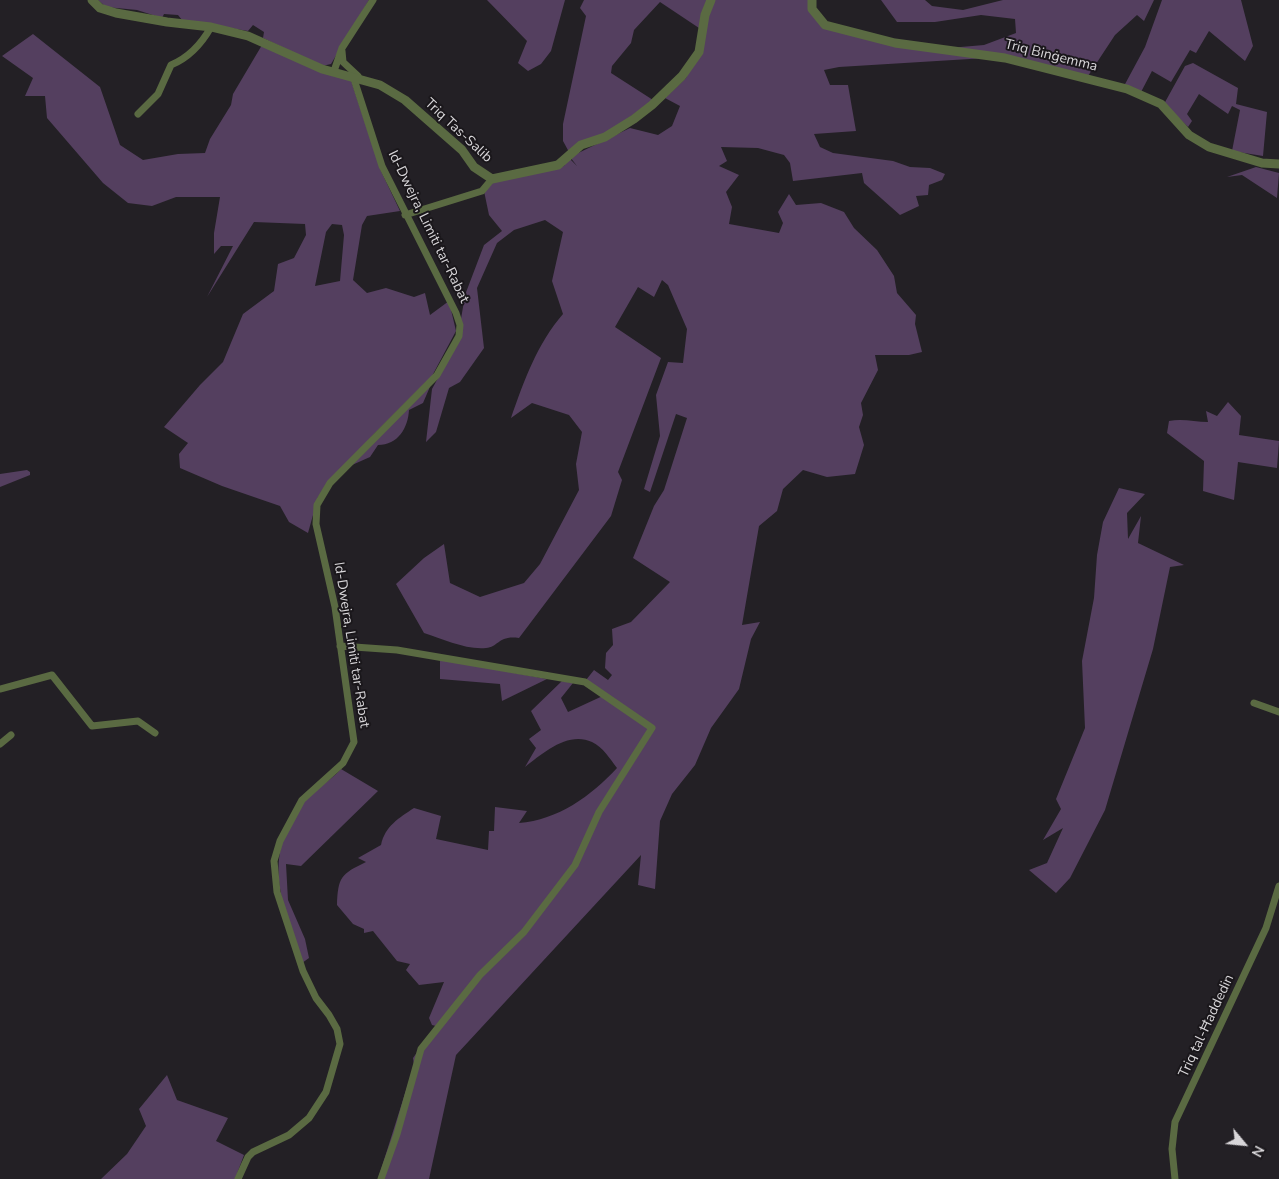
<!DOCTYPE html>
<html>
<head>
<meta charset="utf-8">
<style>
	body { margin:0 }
	#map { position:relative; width:1279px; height:1179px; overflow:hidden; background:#232025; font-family:"Nunito Sans",sans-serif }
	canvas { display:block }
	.north { position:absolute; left:1219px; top:1119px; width:50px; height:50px; -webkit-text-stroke:4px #1a171b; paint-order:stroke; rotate:118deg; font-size:14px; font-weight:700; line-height:20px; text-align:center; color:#d8d6d9 }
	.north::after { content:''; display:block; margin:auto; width:18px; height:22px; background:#d8d6d9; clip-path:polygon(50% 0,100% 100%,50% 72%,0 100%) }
</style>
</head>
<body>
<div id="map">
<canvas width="1279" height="1179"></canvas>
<div class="north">N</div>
</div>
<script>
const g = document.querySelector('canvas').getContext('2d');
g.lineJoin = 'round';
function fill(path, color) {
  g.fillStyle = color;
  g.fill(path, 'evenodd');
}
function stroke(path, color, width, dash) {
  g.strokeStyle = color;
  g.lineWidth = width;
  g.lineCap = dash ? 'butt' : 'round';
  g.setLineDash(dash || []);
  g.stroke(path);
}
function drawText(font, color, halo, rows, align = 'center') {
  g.font = font + ' "Nunito Sans",sans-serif';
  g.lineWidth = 4;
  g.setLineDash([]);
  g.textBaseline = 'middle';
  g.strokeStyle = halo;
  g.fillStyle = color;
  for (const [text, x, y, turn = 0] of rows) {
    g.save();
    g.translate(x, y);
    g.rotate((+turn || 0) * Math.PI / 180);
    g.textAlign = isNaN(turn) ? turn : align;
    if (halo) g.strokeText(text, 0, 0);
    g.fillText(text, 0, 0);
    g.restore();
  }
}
fill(new Path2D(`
	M98 0H369L331 64 322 66 263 38 264 32 253 25 248 31 182 20 178 15 164 14 162 18 137 10 106 7Z
	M487 0H565L551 51 541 64 528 71 518 63 527 41Z
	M584 0H708L699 28 660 2 634 30 631 43 612 66 611 73 653 100 607 134 569 152 563 141V124L586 16 580 8Z
	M714 0H810L823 25 986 58 839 67 824 70 830 85H848L856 131 814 134 820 147 833 153 893 161 910 167 930 168 945 174 942 180 929 185 928 195 916 196 919 206 900 215 864 183 862 173 793 181 790 163 784 155 758 148 721 147 727 161 719 166 739 175 726 192 732 207 729 224 779 233 783 223 778 212 789 194 796 205 821 203 844 212 854 228 877 250 894 276 897 293 916 315 915 324 922 352 909 355H875L878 370 861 403 863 415 859 427 864 445 855 474 827 477 803 470 783 489 777 511 759 526 742 625 760 622 751 639 739 689 711 728 695 765 672 794 660 821 655 889 638 885 641 855 456 1055 429 1179H378L414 1065 413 1058 436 1026 432 1025 429 1018 444 982 419 985 406 970 410 964 397 961 373 931 364 933V929L353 924 337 905C338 877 341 874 366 862L358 858 381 845C385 826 399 818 414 808L441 816 436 839 488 850 489 831H494L495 807 527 811 519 823C558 820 591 796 617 768 610 759 603 747 592 742 568 731 543 753 525 767L536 748 529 739 541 730 531 711 562 681 573 683 561 698 568 712 607 694 586 680 594 670 608 680 612 675 605 668 606 653 613 645 612 629 631 622 670 582 633 558 654 506 664 490 687 418 676 414 650 492 644 489 660 436 656 395 668 362 683 363 687 329 668 285 662 280 654 297 638 287 615 327 661 358 618 472 622 480 611 516 519 638C498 635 499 647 486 648 466 650 443 639 424 633L396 584 424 558 444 544 450 583 480 597 524 583 540 564 579 490 576 464 582 432 569 415 532 403 511 418C524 381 537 344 563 314L552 281 563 232 545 220 514 230 497 243 477 288 484 348 460 382 449 388 436 432 426 442 432 389 462 334 461 319 465 295 484 245 502 231 489 215 484 191 494 182 564 166 568 157 577 166 570 157 630 128 658 135 672 126 680 106 665 98 686 78Z
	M881 0H925L932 6 963 10 1003 0H1154L1144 21 1137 15 1115 35 1088 76 949 48 984 45 1016 33 1015 19 981 15 935 22H897Z
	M1162 0H1241L1253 46 1245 61 1209 31 1196 53 1190 50 1171 82 1152 71 1141 92 1124 86 1145 47Z
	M33 34 100 87 120 145 143 160 178 154 205 153 210 139 231 105 233 94 262 45 351 80 381 171 400 211 367 216 362 225 353 280 367 293 386 288 414 297 425 293 430 315 449 301 456 331 432 376 374 434 318 497 308 533 289 522 280 506 222 486 180 468 179 454 188 443 164 427 200 385 223 362 243 314 274 291 278 264 294 258 306 235 305 224 254 222 207 297 233 246H221L214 254V233L220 197H176L152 206 128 203 103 183 47 118 45 96H25L33 78 2 56ZM332 224 342 225 344 235 340 281 315 286 326 232Z
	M1193 63 1238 88 1236 104 1267 112 1263 156 1232 151 1240 110 1232 106 1228 114 1199 94 1187 114 1192 121 1188 127 1164 104 1185 66Z
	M1256 167 1279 173 1277 198 1242 175 1227 177Z
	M432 382 423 403 409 410C408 428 398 445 378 445L370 457 352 465Z
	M1228 402 1241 416 1239 435 1279 441 1277 468 1238 462 1234 500 1203 491 1204 461 1167 433 1169 421C1182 418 1195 422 1208 422L1206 411 1217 416Z
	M27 470 30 472V475L0 487V474Z
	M1119 488 1145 494 1127 513 1128 539 1141 516 1138 543 1184 565 1170 567 1153 649 1105 810 1070 878 1056 893 1029 870 1047 863 1063 828 1043 840 1061 809 1056 799 1085 728 1082 661 1094 598 1097 555 1103 522Z
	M440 659 547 679 502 701 500 684 440 679Z
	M341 769 378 791 301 866 286 864 288 900 305 939 309 958 302 963C283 903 260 860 303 802 313 789 330 782 341 769Z
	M167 1075 177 1100 228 1118 216 1141 244 1155 235 1179H101L127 1154 146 1126 139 1109Z`), '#543f5f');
stroke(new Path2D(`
	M342 51 343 62 358 76
	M334 71 342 48 373 0
	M138 114 158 94 171 65C188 58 202 43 211 27
	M405 215 482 191 492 179
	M340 646 397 650 585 682 652 728 599 812 575 865 524 932 480 975 421 1049 397 1134 381 1179
	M0 689 52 675 92 726 138 721 155 733
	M1254 703 1279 712
	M0 744 11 735
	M238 1179 248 1157 253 1152 289 1135 309 1118 326 1092 340 1044 337 1029 329 1015 316 998 303 971 277 892 274 861 280 841 302 800 343 763 354 742 335 607 316 524 317 505 330 483 437 375 459 336 460 325 456 313 382 166 353 76
	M1175 1179 1172 1149 1175 1122 1266 928 1279 886`), '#5a6a42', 7);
stroke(new Path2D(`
	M92 0 100 8 116 13 167 22 211 27 248 36 322 69 380 85 405 100 462 150 474 167 492 179 558 165 581 145 605 137 634 119 652 105 682 76 699 52 705 15 711 0
	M812 0V9L825 25 895 43 1005 58 1127 89 1161 104 1189 135 1209 147 1262 163 1279 164`), '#5a6a42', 9);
drawText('14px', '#d8d6d9', '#1a171b', [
	["Triq Binġemma",1051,56,14],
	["Triq Tas-Salib",458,131,43],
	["Id-Dwejra, Limiti tar-Rabat",428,227,64],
	["Id-Dwejra, Limiti tar-Rabat",351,645,81],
	["Triq tal-Ħaddedin",1207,1026,-65]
]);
</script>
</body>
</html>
